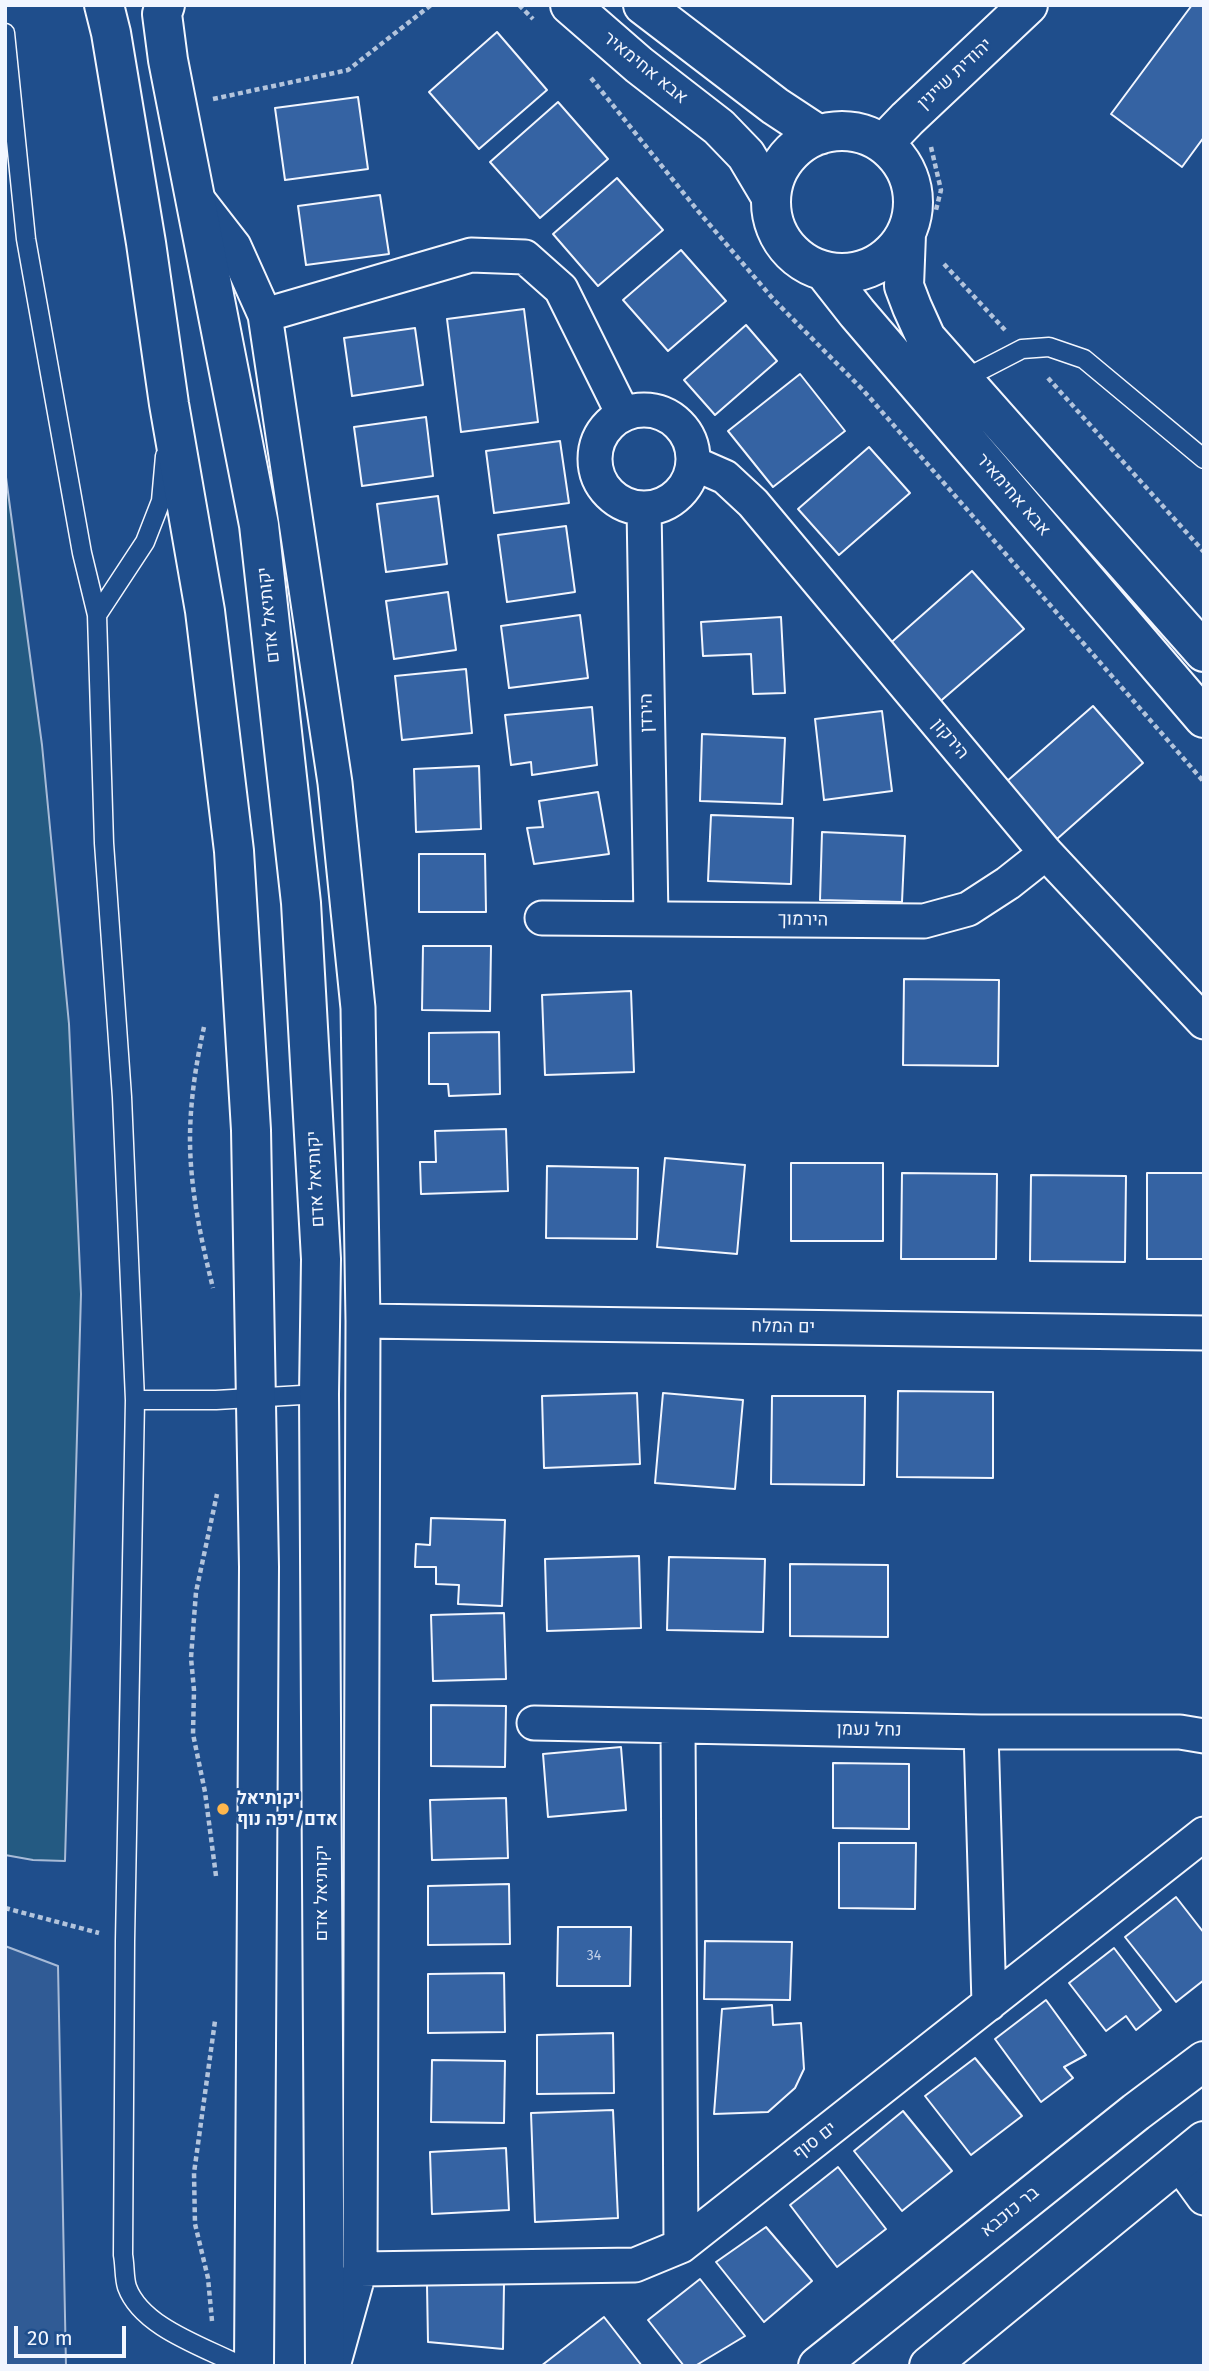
<!DOCTYPE html>
<html>
<head>
<meta charset="utf-8">
<style>
	body { margin:0 }
	#map { position:relative; width:1209px; height:2371px; overflow:hidden; background:#1f4e8c; font-family:"Fira Sans",sans-serif }
	canvas { display:block }
	.frame { position:absolute; inset:0; border:7px solid #f2f6ff; pointer-events:none }
	.scale { position:absolute; left:14px; top:2326px; width:112px; height:32px; box-sizing:border-box; border:4px solid #f2f6ff; border-top:0; padding-left:9px; font-size:21px; line-height:24px; white-space:nowrap; color:#f2f6ff; -webkit-text-stroke:5px #1f4e8c; paint-order:stroke }
</style>
</head>
<body>
<div id="map">
<canvas width="1209" height="2371"></canvas>
<div class="frame"></div>
<div class="scale">20 m</div>
</div>
<script>
const g = document.querySelector('canvas').getContext('2d');
g.lineJoin = 'round';
function fill(path, color) {
  g.fillStyle = color;
  g.fill(path, 'evenodd');
}
function stroke(path, color, width, dash) {
  g.strokeStyle = color;
  g.lineWidth = width;
  g.lineCap = dash ? 'butt' : 'round';
  g.setLineDash(dash || []);
  g.stroke(path);
}
function drawText(font, color, halo, rows, align = 'center') {
  g.font = font + ' "Fira Sans",Heebo,sans-serif';
  g.lineWidth = 5;
  g.setLineDash([]);
  g.textBaseline = 'middle';
  g.strokeStyle = halo;
  g.fillStyle = color;
  for (const [text, x, y, turn = 0] of rows) {
    g.save();
    g.translate(x, y);
    g.rotate((+turn || 0) * Math.PI / 180);
    g.textAlign = isNaN(turn) ? turn : align;
    if (halo) g.strokeText(text, 0, 0);
    g.fillText(text, 0, 0);
    g.restore();
  }
}
const green = new Path2D(`
	M5 470 42 745 69 1024 81 1294 65 1861 33 1860 5 1855Z`);
fill(green, '#245a82');
stroke(green, '#a8bbd7', 2);
const parking = new Path2D(`
	M5 1946 58 1966 66 2366H5Z`);
fill(parking, '#305b95');
stroke(parking, '#a8bbd7', 2);
const building = new Path2D(`
	M1192 5H1204V137L1182 167 1111 114Z
	M497 32 547 90 479 149 429 92Z
	M358 97 368 169 285 180 275 108Z
	M558 102 608 159 540 218 490 162Z
	M617 178 663 230 598 286 553 234Z
	M380 195 389 254 306 265 298 206Z
	M681 250 726 301 668 351 623 300Z
	M524 309 538 422 461 432 447 319Z
	M746 325 777 361 715 415 684 380Z
	M415 328 423 385 352 396 344 338Z
	M800 374 845 431 773 487 728 431Z
	M426 417 433 476 362 486 354 427Z
	M560 441 569 503 494 513 486 451Z
	M869 447 910 493 839 555 798 509Z
	M438 496 447 564 386 572 377 504Z
	M566 526 575 592 507 602 498 535Z
	M972 571 1024 629 936 705 886 647Z
	M448 592 456 650 394 659 386 601Z
	M580 615 588 678 509 688 501 626Z
	M781 617 785 693 753 694 751 654 703 656 701 622Z
	M466 669 472 733 402 740 395 676Z
	M1093 706 1143 763 1057 839 1006 782Z
	M592 707 597 765 532 775 531 762 511 765 505 715Z
	M882 711 892 791 824 800 815 719Z
	M702 734 785 738 782 804 700 801Z
	M479 766 481 829 416 832 414 769Z
	M598 792 609 854 534 864 527 828 543 827 539 801Z
	M711 815 793 818 791 884 708 881Z
	M822 832 905 836 902 902 820 900Z
	M419 854H485L486 912H419Z
	M423 946H491L490 1011 422 1010Z
	M904 979 999 980 998 1066 903 1065Z
	M631 991 634 1072 545 1075 542 995Z
	M499 1032 500 1094 449 1096 448 1084H429V1033Z
	M506 1129 508 1191 421 1194 420 1162H436L435 1131Z
	M665 1158 745 1165 737 1254 657 1247Z
	M791 1163H883V1241H791Z
	M547 1166 638 1168 637 1239 546 1238Z
	M902 1173 997 1174 996 1259H901Z
	M1147 1173H1204V1259H1147Z
	M1031 1175 1126 1176 1125 1262 1030 1261Z
	M898 1391 993 1392V1478L897 1477Z
	M637 1393 640 1464 544 1468 542 1396Z
	M663 1393 743 1400 735 1489 655 1483Z
	M772 1396H865L864 1485 771 1484Z
	M431 1518 505 1520 502 1606 458 1604 459 1585 436 1584V1567H415L416 1544 430 1545Z
	M639 1556 641 1628 547 1631 545 1559Z
	M669 1557 765 1559 763 1632 667 1630Z
	M790 1564 888 1565V1637L790 1636Z
	M504 1613 506 1679 433 1681 431 1615Z
	M431 1705 506 1706 505 1767 431 1766Z
	M621 1747 626 1810 548 1817 543 1754Z
	M833 1763 909 1764V1829L833 1828Z
	M506 1798 508 1858 432 1860 430 1800Z
	M839 1843H916L915 1909 839 1908Z
	M509 1884 510 1944 428 1945V1886Z
	M1176 1897 1204 1933V1980L1176 2002 1125 1937Z
	M558 1927H631L630 1986H557Z
	M705 1941 792 1942 790 2000 704 1999Z
	M1114 1948 1161 2010 1136 2030 1126 2016 1106 2031 1069 1983Z
	M504 1973 505 2032 428 2033V1974Z
	M1046 2000 1086 2055 1064 2067 1073 2078 1041 2102 995 2039Z
	M772 2005 773 2025 801 2023 804 2069 795 2088 768 2112 714 2114 722 2009Z
	M613 2033 614 2093 537 2094V2035Z
	M975 2058 1022 2116 971 2155 925 2096Z
	M432 2060 505 2061 504 2123 431 2122Z
	M613 2110 618 2218 535 2222 531 2113Z
	M903 2111 952 2171 902 2211 854 2151Z
	M506 2148 509 2210 432 2214 430 2152Z
	M838 2167 886 2229 837 2267 790 2205Z
	M766 2227 812 2281 764 2322 716 2262Z
	M700 2279 745 2336 695 2366H684L648 2320Z
	M504 2284 503 2349 428 2342 427 2285Z
	M604 2317 642 2366H541Z`);
fill(building, '#3563a3');
stroke(building, '#f2f6ff', 2);
const service = new Path2D(`
	M5 33 26 239 82 553 97 615 104 843 122 1097 135 1400 125 1941 123 2255C125 2265 124 2278 127 2287 142 2328 205 2347 241 2366
	M962 380 1022 349 1049 347 1084 359 1204 459
	M97 615 145 542 161 501 165 456
	M135 1400H216L319 1394`);
const minor = new Path2D(`
	M196 197 234 246 265 315 335 783 358 1008 363 1321 360 2269 333 2366
	M265 315 471 255 525 257 561 289 623 414
	M595 459a49 49 0 1 1 98 0a49 49 0 1 1-98 0Z
	M693 463 725 477 753 503 1046 853 1204 1022
	M644 508 651 918
	M542 918 924 921 968 909 1008 883 1046 853
	M363 1321 1204 1333
	M534 1723 981 1732H1180L1204 1736
	M678 1727 681 2246
	M981 1732 989 2004
	M1178 2162 1204 2198
	M360 2269 635 2265 681 2246 1204 1834`);
const tertiary = new Path2D(`
	M570 5 639 65 719 127 746 155 771 197
	M643 5 775 106 819 135
	M771 202a71 71 0 1 1 142 0a71 71 0 1 1-142 0Z
	M883 144 907 119 1028 5
	M906 234 904 286 912 307 926 338 1204 652
	M824 271 857 313 1204 718`);
const secondary = new Path2D(`
	M104 5 111 33 146 243 169 404 205 611 234 851 251 1130 259 1567 254 2366
	M165 5 162 14 168 60 259 525 301 903 321 1259 319 1394 325 2366
	M818 2366 1136 2112 1204 2061
	M929 2366 1204 2141`);
stroke(service, '#f2f6ff', 21);
stroke(minor, '#f2f6ff', 37);
stroke(tertiary, '#f2f6ff', 42);
stroke(secondary, '#f2f6ff', 42);
stroke(new Path2D(`
	M519 5 533 19
	M591 78 698 211 774 300 863 390 1204 782
	M213 99 348 70 431 5
	M931 147 941 190 936 210
	M944 264 1005 330
	M1048 378 1204 552
	M204 1027C196 1063 190 1102 190 1139 190 1188 201 1240 213 1288
	M216 1876 205 1792 193 1734 194 1690 191 1658 196 1592 217 1494
	M5 1908 99 1933
	M212 2321 208 2278 195 2224 194 2173 215 2021`), '#b3c4dc', 4.5, [5, 3.5]);
stroke(service, '#1f4e8c', 18);
stroke(minor, '#1f4e8c', 33);
stroke(tertiary, '#1f4e8c', 38);
stroke(secondary, '#1f4e8c', 38);
for (const [x, y, r, color] of [
	[223,1809,7,"#ffb74d"]
]) {
  const dot = new Path2D();
  dot.arc(x, y, r, 0, 2 * Math.PI);
  g.fillStyle = color;
  g.fill(dot);
  stroke(dot, '#1f4e8c', 2.5);
}
drawText('14px', '#c3d1e8', null, [
	["34",594,1956]
]);
drawText('18px', '#f2f6ff', '#1f4e8c', [
	["אבא אחימאיר",645,68,39],
	["יהודית שיינין",955,74,-43],
	["אבא אחימאיר",1013,495,49],
	["יקותיאל אדם",269,615,-96],
	["הירדן",647,713,-91],
	["הירקון",950,739,50],
	["הירמוך",803,920,1],
	["יקותיאל אדם",316,1179,-93],
	["ים המלח",783,1327,1],
	["נחל נעמן",869,1730,1],
	["יקותיאל אדם",322,1893,-90],
	["ים סוף",815,2141,-38],
	["בר כוכבא",1010,2212,-39]
]);
drawText('bold 18px', '#f2f6ff', '#1f4e8c', [
	["יקותיאל",237,1799],
	["אדם/יפה נוף",237,1820]
], 'left');
</script>
</body>
</html>
